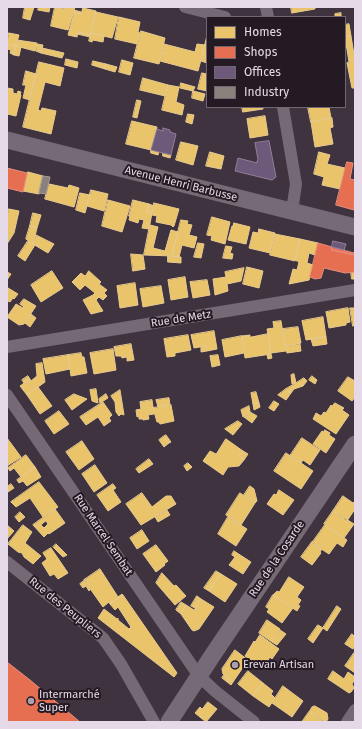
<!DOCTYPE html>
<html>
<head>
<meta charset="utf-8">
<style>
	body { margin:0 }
	#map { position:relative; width:362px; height:729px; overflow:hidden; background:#3e333f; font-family:"Fira Sans",sans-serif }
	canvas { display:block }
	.frame { position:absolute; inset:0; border:8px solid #e6d9e7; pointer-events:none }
	.legend { position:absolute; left:206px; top:16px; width:140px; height:92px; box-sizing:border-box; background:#231a24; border:1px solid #716672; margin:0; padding:5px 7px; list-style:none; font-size:12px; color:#e6d9e7 }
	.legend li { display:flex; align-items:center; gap:8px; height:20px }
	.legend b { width:20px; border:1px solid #716672 }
</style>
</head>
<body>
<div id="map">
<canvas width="362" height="729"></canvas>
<div class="frame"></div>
<ul class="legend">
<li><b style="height:11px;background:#e9c46a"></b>Homes</li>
<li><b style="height:11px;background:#e76f51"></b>Shops</li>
<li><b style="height:11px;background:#6d597a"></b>Offices</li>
<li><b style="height:11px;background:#8a817c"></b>Industry</li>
</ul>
</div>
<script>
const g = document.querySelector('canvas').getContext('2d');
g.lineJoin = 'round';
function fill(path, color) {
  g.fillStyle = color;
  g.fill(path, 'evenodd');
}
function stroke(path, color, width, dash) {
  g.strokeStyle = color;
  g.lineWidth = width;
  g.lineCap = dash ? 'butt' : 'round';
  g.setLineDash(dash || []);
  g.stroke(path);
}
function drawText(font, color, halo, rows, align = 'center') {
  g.font = font + ' "Fira Sans",sans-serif';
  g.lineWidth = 4;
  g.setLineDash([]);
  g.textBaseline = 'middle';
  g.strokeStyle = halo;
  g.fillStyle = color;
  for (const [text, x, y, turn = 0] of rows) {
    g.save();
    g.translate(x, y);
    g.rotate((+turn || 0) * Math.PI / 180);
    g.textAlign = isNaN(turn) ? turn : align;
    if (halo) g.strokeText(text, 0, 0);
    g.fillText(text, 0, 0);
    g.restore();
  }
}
const homes = new Path2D(`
	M25 7H34L30 20 23 18Z
	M39 7H50L49 12 38 10Z
	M55 7 64 9V7H75L68 30 51 26Z
	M291 7H315V9L292 13Z
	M83 8 96 11 91 35 78 32 77 37 68 35 74 13 81 14Z
	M74 10 81 12V14L74 13Z
	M96 12 118 17 112 38 91 33Z
	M341 13V17H335V14Z
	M119 17 140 22 138 32 140 33 137 44 115 39Z
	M349 24 351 36 345 37V25Z
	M141 31 165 38 159 64 134 58Z
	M78 32 91 35 90 37 77 34Z
	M9 33 19 35 16 46 7 44Z
	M91 33 104 36 103 42 93 40 92 42 89 41Z
	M207 36V63L201 61Z
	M351 36 355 61 349 62 345 37Z
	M17 40 37 43 35 51 16 46Z
	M7 44 16 46 14 55 10 53 11 50 7 49Z
	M37 44 43 45 41 53 36 51Z
	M164 44 195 52 197 44 205 45 198 71 160 61Z
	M16 46 21 47 19 56 14 55Z
	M42 48 64 53 62 58 41 53Z
	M66 59 78 62 77 68 65 65Z
	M122 60 133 63 130 75 119 72Z
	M93 61 106 64 105 69 92 65Z
	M355 61V88H352L347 63Z
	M39 62 64 68 60 86 45 82 38 110 41 111 42 108 56 111 51 134 23 127Z
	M106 64 117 67 115 72 105 69Z
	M26 71 36 74 30 100 23 98 26 85H23Z
	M202 73 207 74V91L198 89Z
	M143 78 168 85 165 96 140 90Z
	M181 83 195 87 193 91 180 88Z
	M168 85 179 87 176 102 184 105 182 115 162 110Z
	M7 88 13 89V93L17 94 18 91 21 92 20 95H21L16 116 7 114Z
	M193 91 205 94 203 101 192 98Z
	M137 100 141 101 137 118 133 117Z
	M242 107H263V109L243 112Z
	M308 107H329L331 118 311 122Z
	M188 114 194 115 192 124 186 122Z
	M265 116 268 135 250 138 247 119Z
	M332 118 333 127 330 128 333 144 315 147 311 122Z
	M132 121 157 127 151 150 126 144Z
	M181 142 198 146 193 165 176 160Z
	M151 150 159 152 158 155 151 153Z
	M210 152 224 156 221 169 206 166Z
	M319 152 330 155 327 164 345 168 340 189 322 185 324 177 314 174Z
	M163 153 171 155 170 158 163 156Z
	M28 172 43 176 39 194 23 191Z
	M49 184 68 188 69 185 79 188 74 207 45 199Z
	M91 190 108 194 104 211 87 206Z
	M80 193 90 195 85 213 76 210Z
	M108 200 130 206 122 232 102 226Z
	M133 200 149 204 147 212 152 213 149 229 142 228 144 220 139 219 138 223 129 220 130 216H129Z
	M154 203 179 209 174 226 173 227 171 225 156 222 157 216 152 215Z
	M149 204 154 206 152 213 147 212Z
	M9 209 19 211 14 233 7 244V218Z
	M33 213 41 215 37 228 30 226Z
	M212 217 230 222 225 244 211 240 212 236 207 235Z
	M181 220 188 221 187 224 192 225 189 235 197 237 194 248 182 245 179 257 172 256Z
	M234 223 250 227 246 244 228 240 232 226H233Z
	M150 225 158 227 153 248 165 251 171 230 178 232 172 256 144 255Z
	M30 226 37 228 33 244 26 239Z
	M259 229 275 233 270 253 249 248 253 232 258 233Z
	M275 234 300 239 295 261 270 255Z
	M36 235 54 244 48 253 33 244Z
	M300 239 318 243 315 255 309 253 307 263 313 265 309 280 289 284 293 269 297 270 299 262 295 260Z
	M28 241 35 245 25 261 18 256Z
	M198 243 204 244 201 258 194 257Z
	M226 246 232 247 230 253 233 254 232 259 223 258Z
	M131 254 143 255 145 269 133 271Z
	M168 256 181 257V263L168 262Z
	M247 267 263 271 259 288 243 284Z
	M244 268 241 281 227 284 228 291 215 295 213 279 226 277 225 272Z
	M52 271 63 288 41 302 31 285Z
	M89 271 101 282 99 284 107 290 104 293 107 296 103 300 99 297 96 300 103 311 91 314 83 300 93 295 95 293 85 285 80 290 72 282 81 273 85 276Z
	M7 272 11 274 7 280Z
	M351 272H355V279H352Z
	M185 277 188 297 171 300 168 280Z
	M207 280 210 295 193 298 190 282Z
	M135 283 138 305 120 308 117 286Z
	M161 286 164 303 143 307 140 289Z
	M8 288 18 294 14 299 13 298 10 302 8 301 7 302V291Z
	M24 299 36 306 24 324 19 325 7 317 16 304 23 308 24 307 20 304Z
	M348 308 350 322 346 323V325L329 328 326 312Z
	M350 308H355V325L353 326Z
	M31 314 36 318 30 327 25 323Z
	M323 317 326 337 306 340 302 321Z
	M281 321 286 351 271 353 267 329 274 328 273 322Z
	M298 327 301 343 285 346 283 329Z
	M214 331 217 349 207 351 206 346 194 348 191 335Z
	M268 334 271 354 245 358 242 336 250 335V337Z
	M188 335 191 350 175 353V356L167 357 164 339Z
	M242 336 244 353 225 357 222 340Z
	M326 337 327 344 313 346 311 339Z
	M131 344 134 360 127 361V357L122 358 121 356H116L114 347Z
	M300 344 301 351 287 353 285 346Z
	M206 346 207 351 201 352V347Z
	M113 349 116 370 94 374 90 353Z
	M81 353 82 357H84L87 373 71 376 68 355Z
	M271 354 272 358 268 359 267 355Z
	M68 355 70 369 46 374 43 359Z
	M218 355 220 365 212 367 210 356Z
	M42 363 45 382 27 395 20 386 30 379 31 381 37 376 36 364Z
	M294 374 296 383 292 384 291 375Z
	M28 376 30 379 24 383 22 380Z
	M312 376 317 380 315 384 309 380Z
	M348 377 355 381V397L352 401 338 391Z
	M304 378 307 381 303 386 298 382Z
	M298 382 303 386 294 389 291 393 286 389Z
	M38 387 52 406 40 414 27 395Z
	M96 389 98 403 92 401 90 390Z
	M286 389 291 393 286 400 278 395Z
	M120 390 124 415 121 414 119 416 116 412 115 402 111 396Z
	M256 392 259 403 253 404 251 393Z
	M74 394 87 399 72 410 65 400Z
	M106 394 108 398 100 403 99 399Z
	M169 398 170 405 158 407 156 400Z
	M152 400 154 414 148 415 149 419 143 420V419H139V416L137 417 136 410 141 409 140 402Z
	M274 401 279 404 274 411 269 408Z
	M103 402 112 415 109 418 111 421 104 426 98 417 86 425 80 417Z
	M259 403 260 407 254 410 253 404Z
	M335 403 344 408 342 410 349 415 336 434 313 419 316 413 321 416 324 412 326 413 331 405 332 406Z
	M171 405 174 421 160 424 159 422H157L153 408Z
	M249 406 250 412 243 417 241 410Z
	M59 411 69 424 54 434 45 421Z
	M250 412 257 416 252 423 244 417Z
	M238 421 242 424 233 435 225 429Z
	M325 430 330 433 329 435 335 439 326 453 313 444 322 431 324 432Z
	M166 435 171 442 169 443 163 437Z
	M163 437 169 443 164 447 159 440Z
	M7 438 21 457 7 466Z
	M302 438 320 450 310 465 303 460 301 463 290 456Z
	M226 439 243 451 239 456 244 460 239 466 228 467 223 475 203 461 210 451 216 454Z
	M82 441 94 459 79 470 66 452Z
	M243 451 248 454 244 460 239 456Z
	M286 453 313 471 301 489 274 471Z
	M26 455 35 467 21 477 14 468 10 471 8 468Z
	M149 459 153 464 139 473 136 469Z
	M188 463 192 467 187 471 184 466Z
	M95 465 107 483 94 492 82 474Z
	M35 467 41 477 27 486 23 481 19 483 17 480Z
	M39 482 58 507 43 517 30 498 16 507 11 502Z
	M11 484 14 488 8 492 7 487Z
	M113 484 116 488 113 490 121 502 108 511 97 495Z
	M250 486 254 489 257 501 255 503 244 495Z
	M279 490 294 500 283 515 267 504 274 494 276 495Z
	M142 493 152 507 166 496H171L176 504 141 525 126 504Z
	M240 493 255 503 241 525 226 515Z
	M343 496 353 503 355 501V509L347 521 333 511Z
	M55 509 65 523 49 534 48 533 44 537 33 525ZM46 521 48 524 44 528 41 525Z
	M167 510 170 515 158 522 155 517Z
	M333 511 354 524 344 538 324 524Z
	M20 512 25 517 19 522 15 517Z
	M228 517 247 529 236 546 218 534Z
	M7 525 14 531 7 539Z
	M23 525 32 532 25 543 41 556 33 564 24 557 22 553 18 552 8 544Z
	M325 525 347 540 343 547 337 543 329 554 312 543Z
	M142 530 149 541 137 549 130 538Z
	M312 542 322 549 320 552 321 553 312 565 301 557Z
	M56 544 67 555 63 557 53 547Z
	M156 545 168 561 164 564 165 565 156 572 143 554Z
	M51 548 68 573 58 579 54 574 50 576 42 563 47 559 43 553Z
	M234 551 251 562 243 574 229 565 235 557 232 555Z
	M100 569 118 597 122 594 123 595 110 604 109 602 103 607 84 580Z
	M216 571 221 574 209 591 204 588Z
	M162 573 174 586 176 585 186 596 175 605 156 583Z
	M221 574 237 584 225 602 209 591Z
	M289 577 304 587 297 597 301 600 298 605 300 606 297 611 273 595 277 591 279 592Z
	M85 580 91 589 89 591 86 586 83 588 80 584Z
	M123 595 177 673 174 677 98 618 104 609 117 619 118 618V620L129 629 131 627 118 607 115 610 110 604Z
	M273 595 293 608 282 623 267 612 269 609 266 607Z
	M197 596 201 599 195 608 191 606Z
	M201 599 214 607 199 629 194 631 192 630 181 614 186 605 194 610Z
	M181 602 186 605 181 614 176 610Z
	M337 606 341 609 327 631 323 628Z
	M267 620 280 629 272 642 259 633Z
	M318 625 323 628 313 643 308 639Z
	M280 630 286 634 277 645 272 642Z
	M352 634 355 637V645L353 649 345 644Z
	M260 635 279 649 272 659 270 657 263 668 245 656 254 641 255 642Z
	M235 650 248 660 233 682 223 674 222 669Z
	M354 653 355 654V673L345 666Z
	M248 671 263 683 253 696 238 684Z
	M333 671 344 679 348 672 355 677V679L352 684 354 688 351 692 349 693 328 679Z
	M224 675 233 682 231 685 222 678Z
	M263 683 273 691 271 694 275 698 269 707 253 696Z
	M283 686 303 701 292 717 272 703Z
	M208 702 217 709 206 722 195 713 200 707 202 709Z
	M315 706 327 713 328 719 326 722 309 712 312 707Z
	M309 712 324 722H302Z`);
fill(homes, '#e9c46a');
stroke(homes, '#e8ca90', 1);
const shops = new Path2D(`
	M347 162 353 163 350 179 355 180 354 210 336 205Z
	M7 168 27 173 23 192 7 188Z
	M318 243 332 247V250L355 255V272L345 273 324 268 321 278 315 279 310 277Z
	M332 247 354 253 355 250V255L332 250Z
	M7 662 30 680 80 722H7Z`);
fill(shops, '#e76f51');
stroke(shops, '#e78f7e', 1);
const offices = new Path2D(`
	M163 128 170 130V132L176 134 171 155 151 150 157 129 163 131Z
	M269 141 276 177 272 180 235 171 238 158 257 163V161L258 160 255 143Z
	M333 241 346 244 344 250 332 247Z`);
fill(offices, '#6d597a');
stroke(offices, '#917f9b', 1);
const industry = new Path2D(`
	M43 176 50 177 46 194 39 193Z`);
fill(industry, '#8a817c');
stroke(industry, '#a69b9c', 1);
stroke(new Path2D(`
	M185 7 225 17
	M266 7 268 17
	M283 107 296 184 292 211
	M7 347 355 290
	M7 395 199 676 215 691 254 722
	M7 562 103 638 121 664 154 722
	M347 722 355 710`), '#746975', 12);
stroke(new Path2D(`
	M7 140 355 227
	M169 722 212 656 355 444`), '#766a77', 17);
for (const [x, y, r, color] of [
	[235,665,4,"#ab9fac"],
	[31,701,4,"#ab9fac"]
]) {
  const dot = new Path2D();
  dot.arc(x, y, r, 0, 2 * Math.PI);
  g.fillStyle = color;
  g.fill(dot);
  stroke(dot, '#231a24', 1.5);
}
drawText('11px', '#e6d9e7', '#231a24', [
	["Avenue Henri Barbusse",181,184,14],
	["Rue de Metz",181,319,-9],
	["Rue Marcel Sembat",103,535,56],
	["Rue de la Cosarde",277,559,-56],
	["Rue des Peupliers",65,608,39]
]);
drawText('11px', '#e6d9e7', '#231a24', [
	["Erevan Artisan",243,665],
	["Intermarché",39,695],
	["Super",39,708]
], 'left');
</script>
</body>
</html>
